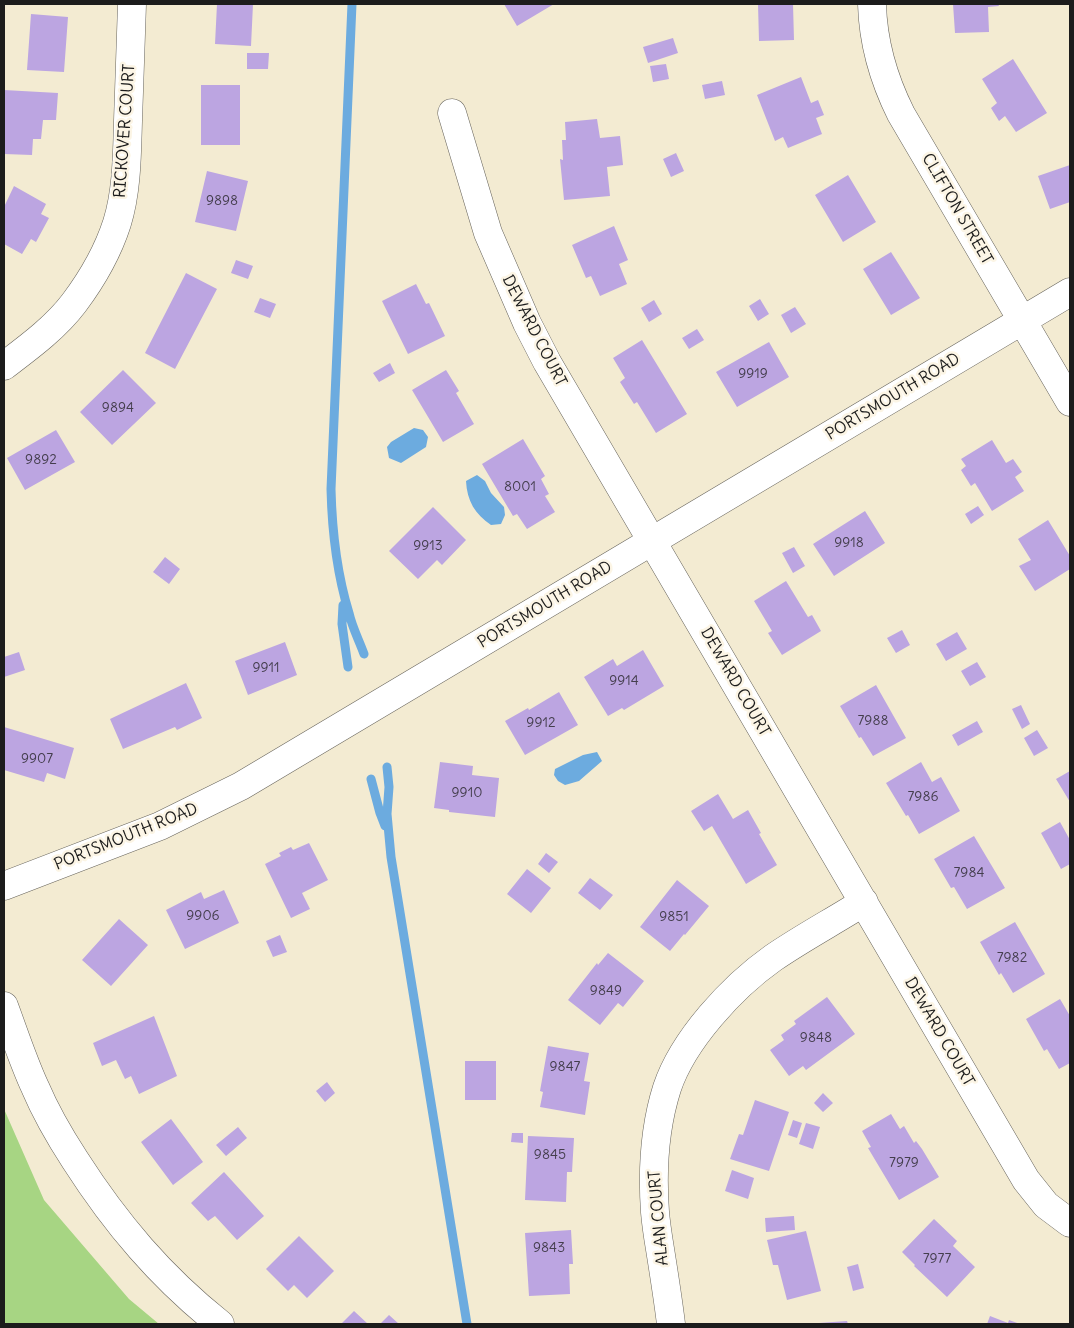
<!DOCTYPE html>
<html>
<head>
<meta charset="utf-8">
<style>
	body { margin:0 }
	#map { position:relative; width:1074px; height:1328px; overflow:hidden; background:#f3ebd2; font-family:Delius,sans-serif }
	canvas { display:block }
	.frame { position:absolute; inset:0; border:5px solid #1c1c1c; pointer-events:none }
</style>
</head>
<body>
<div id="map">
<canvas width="1074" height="1328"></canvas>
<div class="frame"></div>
</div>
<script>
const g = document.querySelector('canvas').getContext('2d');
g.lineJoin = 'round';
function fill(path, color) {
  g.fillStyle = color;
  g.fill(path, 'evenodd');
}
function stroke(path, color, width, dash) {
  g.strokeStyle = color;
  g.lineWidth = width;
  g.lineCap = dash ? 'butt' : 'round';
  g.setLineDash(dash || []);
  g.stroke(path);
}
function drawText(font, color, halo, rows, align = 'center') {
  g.font = font + ' Delius,sans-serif';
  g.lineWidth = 5;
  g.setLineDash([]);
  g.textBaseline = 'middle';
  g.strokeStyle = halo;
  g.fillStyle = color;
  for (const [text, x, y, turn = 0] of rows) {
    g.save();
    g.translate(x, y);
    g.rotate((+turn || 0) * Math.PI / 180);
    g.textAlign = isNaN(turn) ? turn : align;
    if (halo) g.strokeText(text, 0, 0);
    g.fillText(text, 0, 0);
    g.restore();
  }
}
fill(new Path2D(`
	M4 1109 44 1200 129 1299 159 1324H4Z`), '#a7d583');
fill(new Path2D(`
	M414 428 423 430 428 437 426 447 401 463 389 458 387 447 391 442Z
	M477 475 485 481 491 493 504 507 505 515 501 524 491 525C475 514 467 501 466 481Z
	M597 752 602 761 579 781 565 785 558 781 554 775 555 769 583 755Z`), '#6cabdf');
stroke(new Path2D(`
	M352 4 331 489C332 530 337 574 349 613 352 627 359 640 364 654
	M343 605 342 624 348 667
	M387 767 389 787 387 814 391 857 467 1324
	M371 779 380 813 385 826`), '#6cabdf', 9);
fill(new Path2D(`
	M217 4H253L251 46 215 44Z
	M504 4H554L517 26Z
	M758 4H793L794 40 759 41Z
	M953 4H998L999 6 988 7 989 32 955 33Z
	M31 14 68 17 64 72 27 70Z
	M673 38 678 53 648 63 643 47Z
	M247 53H269L268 69H247Z
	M1013 59 1047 113 1016 132 1005 116 999 121 991 108 997 103 982 79Z
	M666 64 669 79 653 82 650 66Z
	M801 77 811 103 818 100 824 115 816 118 822 134 788 148 783 137 775 141 757 95Z
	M722 81 725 95 705 99 702 85Z
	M201 85H240V145H201Z
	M4 90 58 93 56 120H43L41 139H33L32 155 4 154Z
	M597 119 600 138 620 136 623 165 607 167 610 196 564 200 560 159 563 160 562 140H566L565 122Z
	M676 153 684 171 671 177 663 159Z
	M1070 165V202L1050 209 1038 176Z
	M207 171 248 181 236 231 195 222Z
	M848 175 876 222 843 242 815 195Z
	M14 186 46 204 41 214 49 218 36 242 31 239 22 254 4 244V207Z
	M614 226 628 260 619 264 627 284 600 296 591 276 586 278 572 245Z
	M891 252 920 298 891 315 863 269Z
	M236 260 253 266 248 279 231 273Z
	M186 273 217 289 175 369 145 353Z
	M416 284 426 304 429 303 445 336 408 354 382 301Z
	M260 298 276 304 270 318 254 312Z
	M760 299 769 314 758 321 749 306Z
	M654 300 662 314 649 322 641 308Z
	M795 307 806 324 791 333 781 315Z
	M697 329 704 340 689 349 682 338Z
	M642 340 687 414 656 433 637 402 634 404 620 382 625 378 613 358Z
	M769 342 789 377 737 407 716 372Z
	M390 363 395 373 379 382 373 373Z
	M123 370 156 403 112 445 80 412Z
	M446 370 459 391 456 393 474 424 443 442 412 390Z
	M56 430 75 462 25 490 7 458Z
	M523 439 545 476 541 479 549 494 545 496 555 512 527 529 517 514 513 516 482 464Z
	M992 440 1006 463 1013 459 1022 472 1015 477 1024 491 992 511 975 483 971 486 961 470 966 466 961 459Z
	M978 506 984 515 971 524 965 514Z
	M433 507 466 540 442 565 437 560 418 579 389 551Z
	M865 511 885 543 834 576 813 544Z
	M1048 520 1070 556V569L1035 591 1019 566 1031 560 1018 539Z
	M794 547 805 566 793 573 782 553Z
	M165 557 180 569 169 584 153 572Z
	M786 581 808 617 812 615 821 631 782 655 768 633 772 631 754 601Z
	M902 630 910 645 896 653 887 638Z
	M957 632 967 649 946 661 936 644Z
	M285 642 297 675 248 695 235 661Z
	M643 650 664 686 624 710 622 708 608 716 584 677 613 659 617 666Z
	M19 652 25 670 4 677V657Z
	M977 662 986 677 970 686 961 671Z
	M186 683 202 718 177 730 175 727 123 749 110 719Z
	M876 685 906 738 873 756 861 737 859 738 840 706Z
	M559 692 578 725 525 755 505 721 528 708 529 710Z
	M1021 705 1030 724 1022 729 1012 709Z
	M977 721 983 732 958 746 952 735Z
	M4 727 74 748 65 779 47 773 44 782 4 770Z
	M1037 730 1048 748 1034 756 1024 738Z
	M440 762 473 766 472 775 499 778 495 817 449 812V810L434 808Z
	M921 762 932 782 941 777 960 811 919 834 908 815 906 816 886 783Z
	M1070 771V802L1056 779Z
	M718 794 733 819 748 810 761 833 759 834 777 865 746 884 712 826 704 831 691 811Z
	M1060 822 1070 840V864L1061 869 1041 833Z
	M974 836 1005 888 967 909 954 887 951 888 934 859Z
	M309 843 328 880 302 893 310 909 291 918 265 864 281 856 279 853 291 847 293 850Z
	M546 853 558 862 549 873 538 864Z
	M527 869 551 888 531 913 507 894Z
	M590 878 613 895 600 910 578 893Z
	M677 880 709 906 685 935 684 934 670 951 640 927Z
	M224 890 239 923 185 949 166 910 201 892 204 899Z
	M119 919 148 945 111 986 82 960Z
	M1015 922 1045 974 1013 993 1001 973 999 975 980 942Z
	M280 935 287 952 273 957 266 941Z
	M608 953 644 981 623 1007 618 1003 600 1025 568 1000 597 963 598 965Z
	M827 997 855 1034 806 1070 803 1066 789 1076 770 1050 784 1040 781 1035 796 1024 794 1021Z
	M1060 999 1070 1016V1063L1059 1069 1047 1049 1044 1051 1026 1019Z
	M154 1016 177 1076 139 1094 131 1076 125 1079 116 1060 102 1066 93 1043Z
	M548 1046 589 1053 584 1081 590 1082 585 1115 540 1107 543 1092 540 1091Z
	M465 1061H496V1100H465Z
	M327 1082 335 1093 325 1102 316 1091Z
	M823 1093 833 1103 823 1112 814 1103Z
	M755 1100 789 1112 769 1171 730 1159 739 1134 743 1135Z
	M891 1114 900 1129 904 1126 914 1143 916 1141 922 1149 939 1177 899 1200 868 1148 871 1147 862 1131Z
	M171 1119 203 1162 173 1185 141 1142Z
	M793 1120 802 1123 797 1138 788 1135Z
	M806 1123 820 1127 813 1149 799 1144Z
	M238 1127 247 1138 226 1156 216 1145Z
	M512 1133H523V1143L511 1142Z
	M528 1136 574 1138 572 1172H567L566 1202 525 1200Z
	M732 1170 754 1178 748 1199 725 1191Z
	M224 1172 264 1216 237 1240 215 1216 208 1221 191 1203Z
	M794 1216 795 1230 766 1232 765 1218Z
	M934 1219 957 1241 953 1246 975 1267 947 1297 914 1266 915 1265 902 1252Z
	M571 1230 573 1264H569L570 1294 529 1296 525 1233Z
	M806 1231 821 1291 787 1300 778 1265H773L767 1240Z
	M299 1236 334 1271 307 1298 294 1285 288 1291 266 1269Z
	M858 1264 864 1288 853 1291 847 1267Z
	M354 1311 368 1324H341Z
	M389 1315 399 1324H380Z
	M990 1316 1008 1323 1009 1320 1020 1324H987Z
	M847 1321 848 1324H819V1323Z`), '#bca5e1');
const minor = new Path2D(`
	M872 4C873 42 884 80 901 114L1070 402
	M452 113 488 233 527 323 547 362 1026 1180 1046 1205 1070 1223
	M4 366C29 347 55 328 74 303 92 279 108 251 117 223 127 191 127 154 128 121 129 82 131 43 132 4
	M4 886 160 826 241 786 1070 292
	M671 1324C668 1299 664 1274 660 1249 658 1237 656 1224 655 1212 652 1170 654 1129 667 1088 683 1040 732 987 773 958 802 938 834 921 864 902`);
const tertiary = new Path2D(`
	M4 1006C14 1033 23 1061 35 1087 46 1113 60 1137 75 1160 116 1224 161 1277 220 1324`);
stroke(minor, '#67645c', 29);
stroke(tertiary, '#67645c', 29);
stroke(minor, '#fff', 28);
stroke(tertiary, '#fff', 28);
drawText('14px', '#443e4d', null, [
	["9898",222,201],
	["9919",753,374],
	["9894",118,408],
	["9892",41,460],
	["8001",520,487],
	["9918",849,543],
	["9913",428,546],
	["9911",266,668],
	["9914",624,681],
	["7988",873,721],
	["9912",541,723],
	["9907",37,759],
	["9910",467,793],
	["7986",923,797],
	["7984",969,873],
	["9906",203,916],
	["9851",674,917],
	["7982",1012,958],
	["9849",606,991],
	["9848",816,1038],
	["9847",565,1067],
	["9845",550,1155],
	["7979",904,1163],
	["9843",549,1248],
	["7977",937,1259]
]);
drawText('16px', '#1c1c1c', '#fcf5e5', [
	["RICKOVER COURT",125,131,-86],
	["CLIFTON STREET",957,209,60],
	["DEWARD COURT",534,331,63],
	["PORTSMOUTH ROAD",893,397,-31],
	["PORTSMOUTH ROAD",545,605,-31],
	["DEWARD COURT",735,682,60],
	["PORTSMOUTH ROAD",126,837,-22],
	["DEWARD COURT",939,1032,60],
	["ALAN COURT",659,1218,-95]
]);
</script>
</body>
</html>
